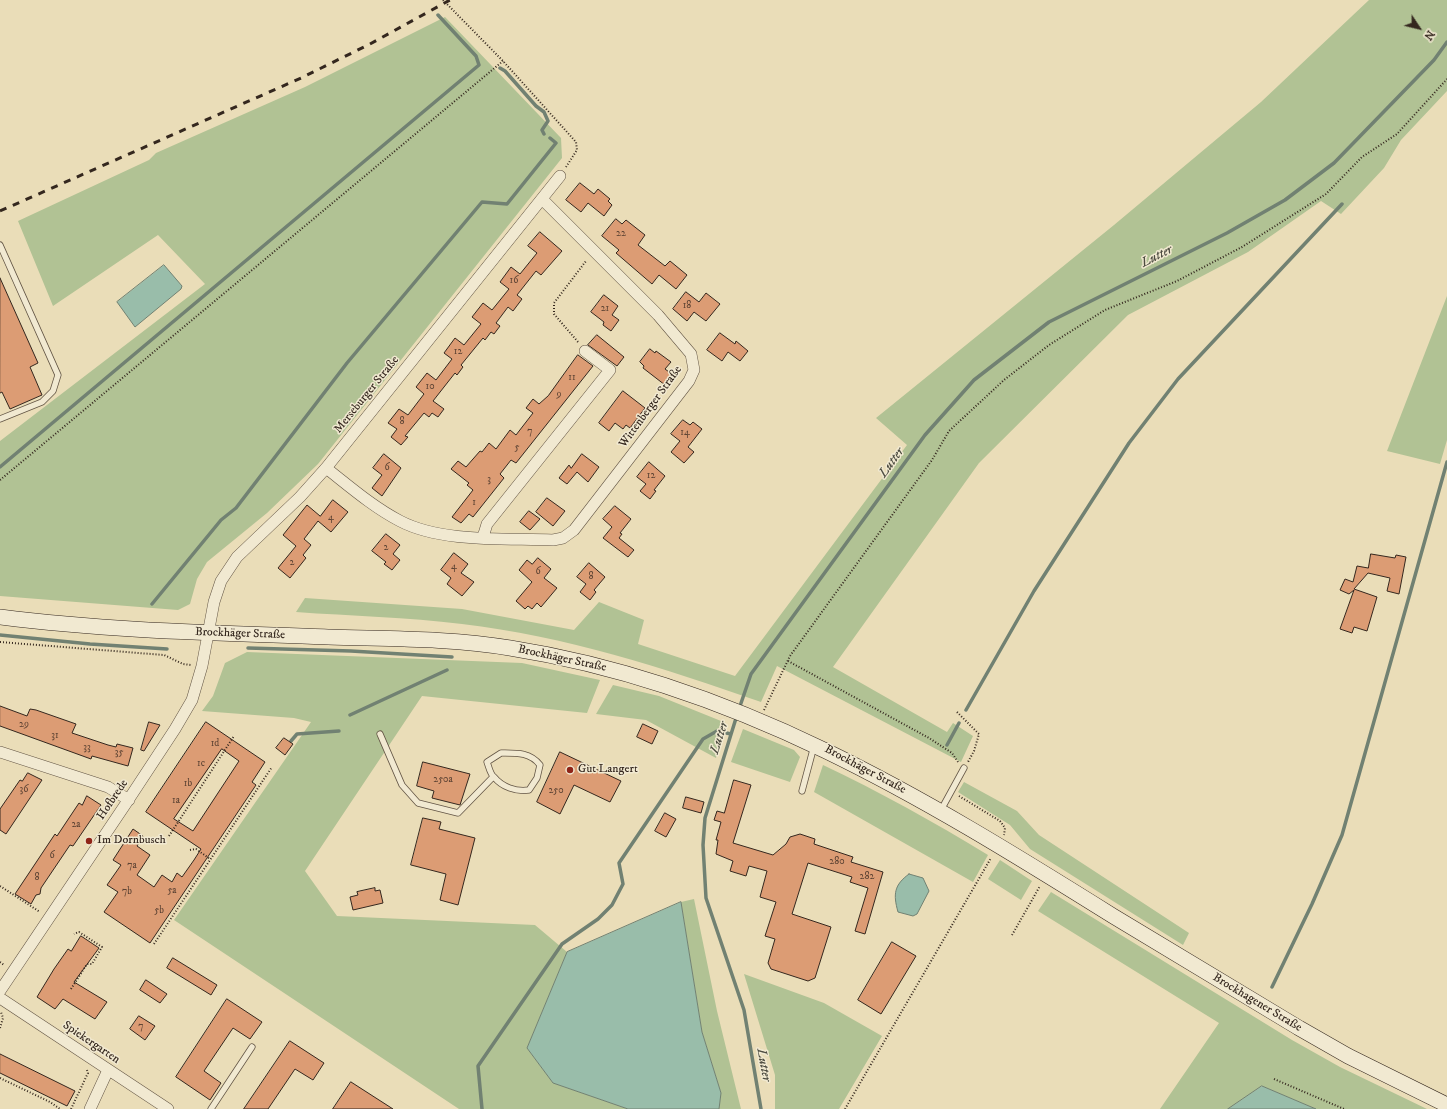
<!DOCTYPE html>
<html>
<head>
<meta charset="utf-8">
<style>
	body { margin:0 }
	#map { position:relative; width:1447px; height:1109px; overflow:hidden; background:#eaddb8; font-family:"IM FELL DW Pica",serif }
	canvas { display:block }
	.north { position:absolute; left:1399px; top:8px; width:40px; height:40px; -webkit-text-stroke:3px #f1e9d1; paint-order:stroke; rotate:125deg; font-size:11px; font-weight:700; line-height:16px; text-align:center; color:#34271e }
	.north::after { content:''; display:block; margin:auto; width:14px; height:18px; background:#34271e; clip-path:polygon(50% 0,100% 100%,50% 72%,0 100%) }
</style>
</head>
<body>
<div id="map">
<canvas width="1447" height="1109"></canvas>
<div class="north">N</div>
</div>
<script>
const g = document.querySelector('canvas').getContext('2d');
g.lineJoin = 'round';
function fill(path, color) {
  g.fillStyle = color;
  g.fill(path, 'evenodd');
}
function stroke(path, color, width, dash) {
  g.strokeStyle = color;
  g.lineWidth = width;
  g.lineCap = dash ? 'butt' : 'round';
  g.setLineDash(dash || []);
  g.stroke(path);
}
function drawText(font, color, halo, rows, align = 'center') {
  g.font = font + ' "IM FELL DW Pica",serif';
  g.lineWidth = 3;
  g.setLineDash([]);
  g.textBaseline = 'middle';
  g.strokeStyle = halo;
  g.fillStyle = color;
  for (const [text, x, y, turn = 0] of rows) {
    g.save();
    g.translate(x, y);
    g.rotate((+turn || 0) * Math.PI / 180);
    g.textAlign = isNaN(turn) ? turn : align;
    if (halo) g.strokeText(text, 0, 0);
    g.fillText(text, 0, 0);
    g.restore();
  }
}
fill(new Path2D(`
	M1369 0H1447V91L1401 140 1384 168 1341 214 1321 201 1248 252 1128 315 979 463 833 667 947 732 953 723 973 736 961 762 777 666 761 702C664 668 565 636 462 624 407 617 351 616 296 612L305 598 462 609 574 630 599 602 644 620 638 644 735 676 907 445 876 418 1114 225 1261 102Z
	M445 17 561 138 562 158 318 464 267 513 207 562 197 579 190 604 178 610 0 596V441L205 284 158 235 53 306 18 221 149 160 156 153 305 87Z
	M1447 296V440L1440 464 1387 451Z
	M247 652 522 663 600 680 587 713 422 696 305 871 337 916 535 925 567 952 527 1048 553 1083 628 1109H459L174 920 311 722 294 718 202 711 213 696 225 663Z
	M613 685 659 696 726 723 716 758 646 720 596 714Z
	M743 729 794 750 800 757 790 782 731 762Z
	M823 765C880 792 934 822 988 855L973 882 814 792Z
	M964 782 1017 811 1039 835 1189 933 1183 945 1030 849 1010 825 958 792Z
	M1000 860 1032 881 1021 900 988 879Z
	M1051 892 1292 1040 1340 1067 1427 1109H1316L1262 1086 1228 1109H1160L1219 1023 1038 911Z
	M694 899 717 1011 741 1109H719L721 1093 702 1032 681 902Z
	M744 974 824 1003 882 1036 839 1109H775V1075Z`), '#b1c294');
const water = new Path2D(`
	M164 265 182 286 181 289 135 327 117 302Z
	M909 874 923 878 929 891 917 914 913 916 898 912C893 894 894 885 909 874Z
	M681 902 702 1032 721 1093 719 1109H628L553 1083 527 1048 567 952Z
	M1262 1086 1316 1109H1228Z`);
fill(water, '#99bdaa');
stroke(water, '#718172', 1);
stroke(new Path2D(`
	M500 68 505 71 536 106 544 112 548 121 542 130 544 134
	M0 467 479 65 476 56 438 15
	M152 604 221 520 236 508 347 363 482 202 507 204 556 143 550 138
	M0 635 90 644 167 649
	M248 648 351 651 452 657
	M739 709 751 674 925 435 974 380 1049 322 1227 233 1285 200 1334 163 1434 60 1447 42
	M966 710 1034 591 1129 443 1178 379 1342 204
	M350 715 447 670
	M737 715 705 818 703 845 706 898 744 1010 761 1109
	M291 741 297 734 339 731
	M947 745 959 723
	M1272 987 1312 904 1342 835 1447 462
	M482 1109 478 1066 562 944 598 919 612 905 623 884 619 863 703 739 717 731 731 734`), '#718172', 3.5);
const building = new Path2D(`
	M580 183 594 194 598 189 610 199 608 201 612 205 604 216 588 203 581 212 566 200Z
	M616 219 622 224 626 220 645 235 638 245 665 266 670 261 687 275 676 289 659 275 652 284 616 253 619 250 602 236Z
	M540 232 562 251 541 275 536 271 517 295 522 299 513 311 508 307 496 323 500 326 494 334 491 332 485 340 483 338 461 365 463 367 457 375 455 373 433 401 444 409 438 417 432 413 429 417 424 413 405 436 408 437 401 445 391 437 397 429 388 423 399 409 408 415 424 394 416 387 427 373 436 380 452 359 444 353 455 338 464 345 481 324 472 317 483 303 492 310 509 289 500 282 511 267 520 274 537 253 528 246Z
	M0 278 38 363 30 367 42 395 10 409 2 392 0 393Z
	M686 292 699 302 706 293 720 304 706 321 694 312 687 321 673 309Z
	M604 295 618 306 612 315 619 320 611 331 603 325 604 322 591 312Z
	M720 333 735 344 736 341 748 351 740 361 728 352 722 361 707 350Z
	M597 335 624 357 617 366 588 345Z
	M650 349 655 353 656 351 671 362 665 369 673 375 665 385 643 368 644 366 640 362Z
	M578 355 593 366 516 463 511 460 500 474 504 478 473 517 469 514 461 523 452 517 473 490 467 485 469 483 451 469 458 461 466 467 480 451 482 452 489 443 496 449 510 430 516 435 533 413 526 408 533 399 539 404 548 396Z
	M623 391 645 408 630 428 626 425 623 429 615 423 609 431 599 423Z
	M683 420 690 425 693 422 702 429 688 447 694 452 684 463 671 452 680 441 671 434Z
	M384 454 401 468 382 496 372 488 382 475 373 468Z
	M582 454 599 467 588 482 577 472 567 484 559 478 569 465 571 468Z
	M649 462 665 476 654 490 656 491 650 499 640 491 646 484 637 477Z
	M547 498 565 511 553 526 536 512Z
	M333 500 348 512 331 532 318 521 304 539 311 545 303 555 306 558 290 578 278 568 296 546 283 535 307 505 320 516Z
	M615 506 631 519 620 533 622 534 619 538 634 550 628 557 603 538 612 527 603 519Z
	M529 511 540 519 530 530 520 522Z
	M386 534 400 545 393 554 400 560 392 570 384 564 386 562 372 551Z
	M454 553 468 564 461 573 474 582 462 596 447 584 451 578 441 570Z
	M1371 554 1395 558 1396 555 1406 557 1399 594 1387 591 1390 578 1368 573 1354 589 1377 597 1367 631 1354 627 1352 633 1340 629 1354 590 1349 594 1340 590 1345 579 1353 582 1357 566 1368 568Z
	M538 558 551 569 544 578 557 588 541 607 537 603 532 609 528 606 525 609 516 601 532 582 519 570 527 560 532 564Z
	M589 563 605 577 594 590 596 592 590 600 580 592 586 584 577 577Z
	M0 706 27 716 30 709 36 710 76 724 72 733 108 745 116 747 117 744 133 748 128 766 92 756 91 759 0 726Z
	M149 722 160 725 144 751 141 750Z
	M206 722 265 762 252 782 256 785 150 943 104 912 118 892 107 885 121 865 113 860 133 829 143 836 137 846 150 855 137 875 154 887 162 875 172 882 177 873 182 877 194 860 201 849 146 812ZM222 749 239 761 193 831 174 819Z
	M643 724 658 731 652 744 637 737Z
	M284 738 293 744 285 755 276 748Z
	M560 752 621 781 610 802 574 785 560 814 537 802Z
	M423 762 470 774 460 805 432 798 434 791 417 786Z
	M28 773 42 780 6 834 0 830V809L20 780 22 781Z
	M734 780 751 785 733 843 773 855 786 844 790 837 800 834 815 839 814 844 853 857 851 862 883 872 865 934 855 931 868 888 850 882 852 877 808 863 792 914 831 927 815 978 808 981 771 969 768 963 775 939 765 936 776 902 760 897 767 871 749 866 746 876 730 871 733 861 716 854 718 840H716L721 822 714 820 717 811 724 813Z
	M87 796 101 805 73 846 70 845 41 888 40 894 36 895 31 904 15 894 55 834 57 836 79 803 82 805Z
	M686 797 704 802 701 813 683 808Z
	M665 813 676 819 666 837 655 831Z
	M423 818 441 822 439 829 475 838 458 905 440 900 446 874 411 865Z
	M375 888V891L380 890 383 903 353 910 350 897 358 895 357 892Z
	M81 936 99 948 74 982 107 1002 95 1019 63 999 55 1009 37 997 54 969 68 949 71 951Z
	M892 942 916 956 881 1014 858 1000Z
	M173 958 217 985 211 995 167 968Z
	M146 980 167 994 160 1003 140 990Z
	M227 999 262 1022 250 1039 233 1028 204 1071 221 1083 210 1100 176 1077Z
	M139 1016 155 1026 145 1040 130 1029Z
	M290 1041 324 1063 313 1080 295 1069 268 1109H244Z
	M0 1054 75 1091 67 1106 0 1073Z
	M351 1082 393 1109H333Z`);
fill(building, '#dc9c74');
stroke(building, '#34271e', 1);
const lane = new Path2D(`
	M0 245 58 375 53 391 42 402 0 419
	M380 734 402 785 418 803 458 813 493 777
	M501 753C516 753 530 752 540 765L537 778 529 790C516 792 502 787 494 777 490 774 489 767 487 762Z
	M802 791 814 746
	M941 810 964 768
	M211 1109 252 1047`);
const street = new Path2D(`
	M326 468C349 486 373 507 400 521 442 543 506 538 553 540L563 538 574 530 689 381 694 370 691 354 658 315 542 199
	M483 537 487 524 610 370 585 351
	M0 752 108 787 129 800
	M0 991 125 805 175 729 192 700 202 666 214 602 221 581 237 557 300 497 326 468 560 176
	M0 998 168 1109
	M90 1109 108 1070`);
const secondary = new Path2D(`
	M0 617C109 631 219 633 328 637 389 639 450 638 510 648 738 684 921 796 1113 916 1175 954 1237 991 1299 1028L1348 1056 1447 1105`);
stroke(lane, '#625444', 7);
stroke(street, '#625444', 12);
stroke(secondary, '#34271e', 16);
stroke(new Path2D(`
	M443 0 503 61 576 142 577 150 566 167
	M578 342 554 314V303L586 261
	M0 480 503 61
	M0 642 164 655 183 664 191 665
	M788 661 929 738 952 753 958 762
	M764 710 790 656 932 460 949 431 1004 380 1049 345 1105 310 1177 281 1242 247 1326 194 1362 157 1397 134 1447 79
	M957 712 979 734 974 751 968 762
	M959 796 1000 821 1005 828 1004 835
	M169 836 234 736
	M190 850 196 849 210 859
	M0 886 40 912
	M1012 935 1040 886
	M154 944 272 767
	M0 962 4 965
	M71 989 87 964H92L102 947 79 932 74 934
	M0 1028 3 1018 1 1012
	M0 1078 50 1102 60 1109
	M1274 1079 1344 1109
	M71 1109 88 1073 87 1070
	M845 1109 991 858`), '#34271e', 2, [1, 2]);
stroke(lane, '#f1e9d1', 5.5);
stroke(street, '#f1e9d1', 11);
stroke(secondary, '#f1e9d1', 15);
stroke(new Path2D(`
	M0 211 301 78 370 44 450 0`), '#34271e', 3, [7, 7]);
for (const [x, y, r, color] of [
	[570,770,4,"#8f2418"],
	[89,841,4,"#8f2418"]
]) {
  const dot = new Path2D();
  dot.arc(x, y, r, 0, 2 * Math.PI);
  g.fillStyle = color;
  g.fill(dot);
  stroke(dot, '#f1e9d1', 1.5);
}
drawText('10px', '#5e4434', null, [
	["22",621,234],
	["16",514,281],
	["18",687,306],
	["21",605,309],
	["12",458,352],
	["11",572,378],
	["10",430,387],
	["9",559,395],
	["8",402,422],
	["7",530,432],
	["14",685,433],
	["5",517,448],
	["6",387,468],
	["12",651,476],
	["3",489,480],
	["1",474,503],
	["4",331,518],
	["2",386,548],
	["2",292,563],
	["4",454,567],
	["6",538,572],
	["8",591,577],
	["29",24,725],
	["31",55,736],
	["1d",215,744],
	["33",87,748],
	["35",119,753],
	["1c",201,764],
	["250a",443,780],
	["1b",188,784],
	["36",24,790],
	["250",556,791],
	["1a",176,801],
	["2a",76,825],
	["6",52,856],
	["280",837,862],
	["7a",132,866],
	["282",867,877],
	["8",37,878],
	["5a",172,891],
	["7b",127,892],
	["5b",159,911],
	["7",141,1027]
]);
drawText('12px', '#34271e', '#f1e9d1', [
	["Merseburger Straße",367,395,-51],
	["Wittenberger Straße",651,407,-54],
	["Brockhäger Straße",240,634,2],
	["Brockhäger Straße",562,659,12],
	["Brockhäger Straße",865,770,28],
	["Hofbrede",113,800,-56],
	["Brockhagener Straße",1257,1003,31],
	["Spiekergarten",91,1043,34]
]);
drawText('12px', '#34271e', '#f1e9d1', [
	["Gut Langert",578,770],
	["Im Dornbusch",97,841]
], 'left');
drawText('italic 13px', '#4d4c41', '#f1e9d1', [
	["Lutter",1157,257,-27],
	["Lutter",892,463,-54],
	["Lutter",720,738,-72],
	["Lutter",763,1065,80]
]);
</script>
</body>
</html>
